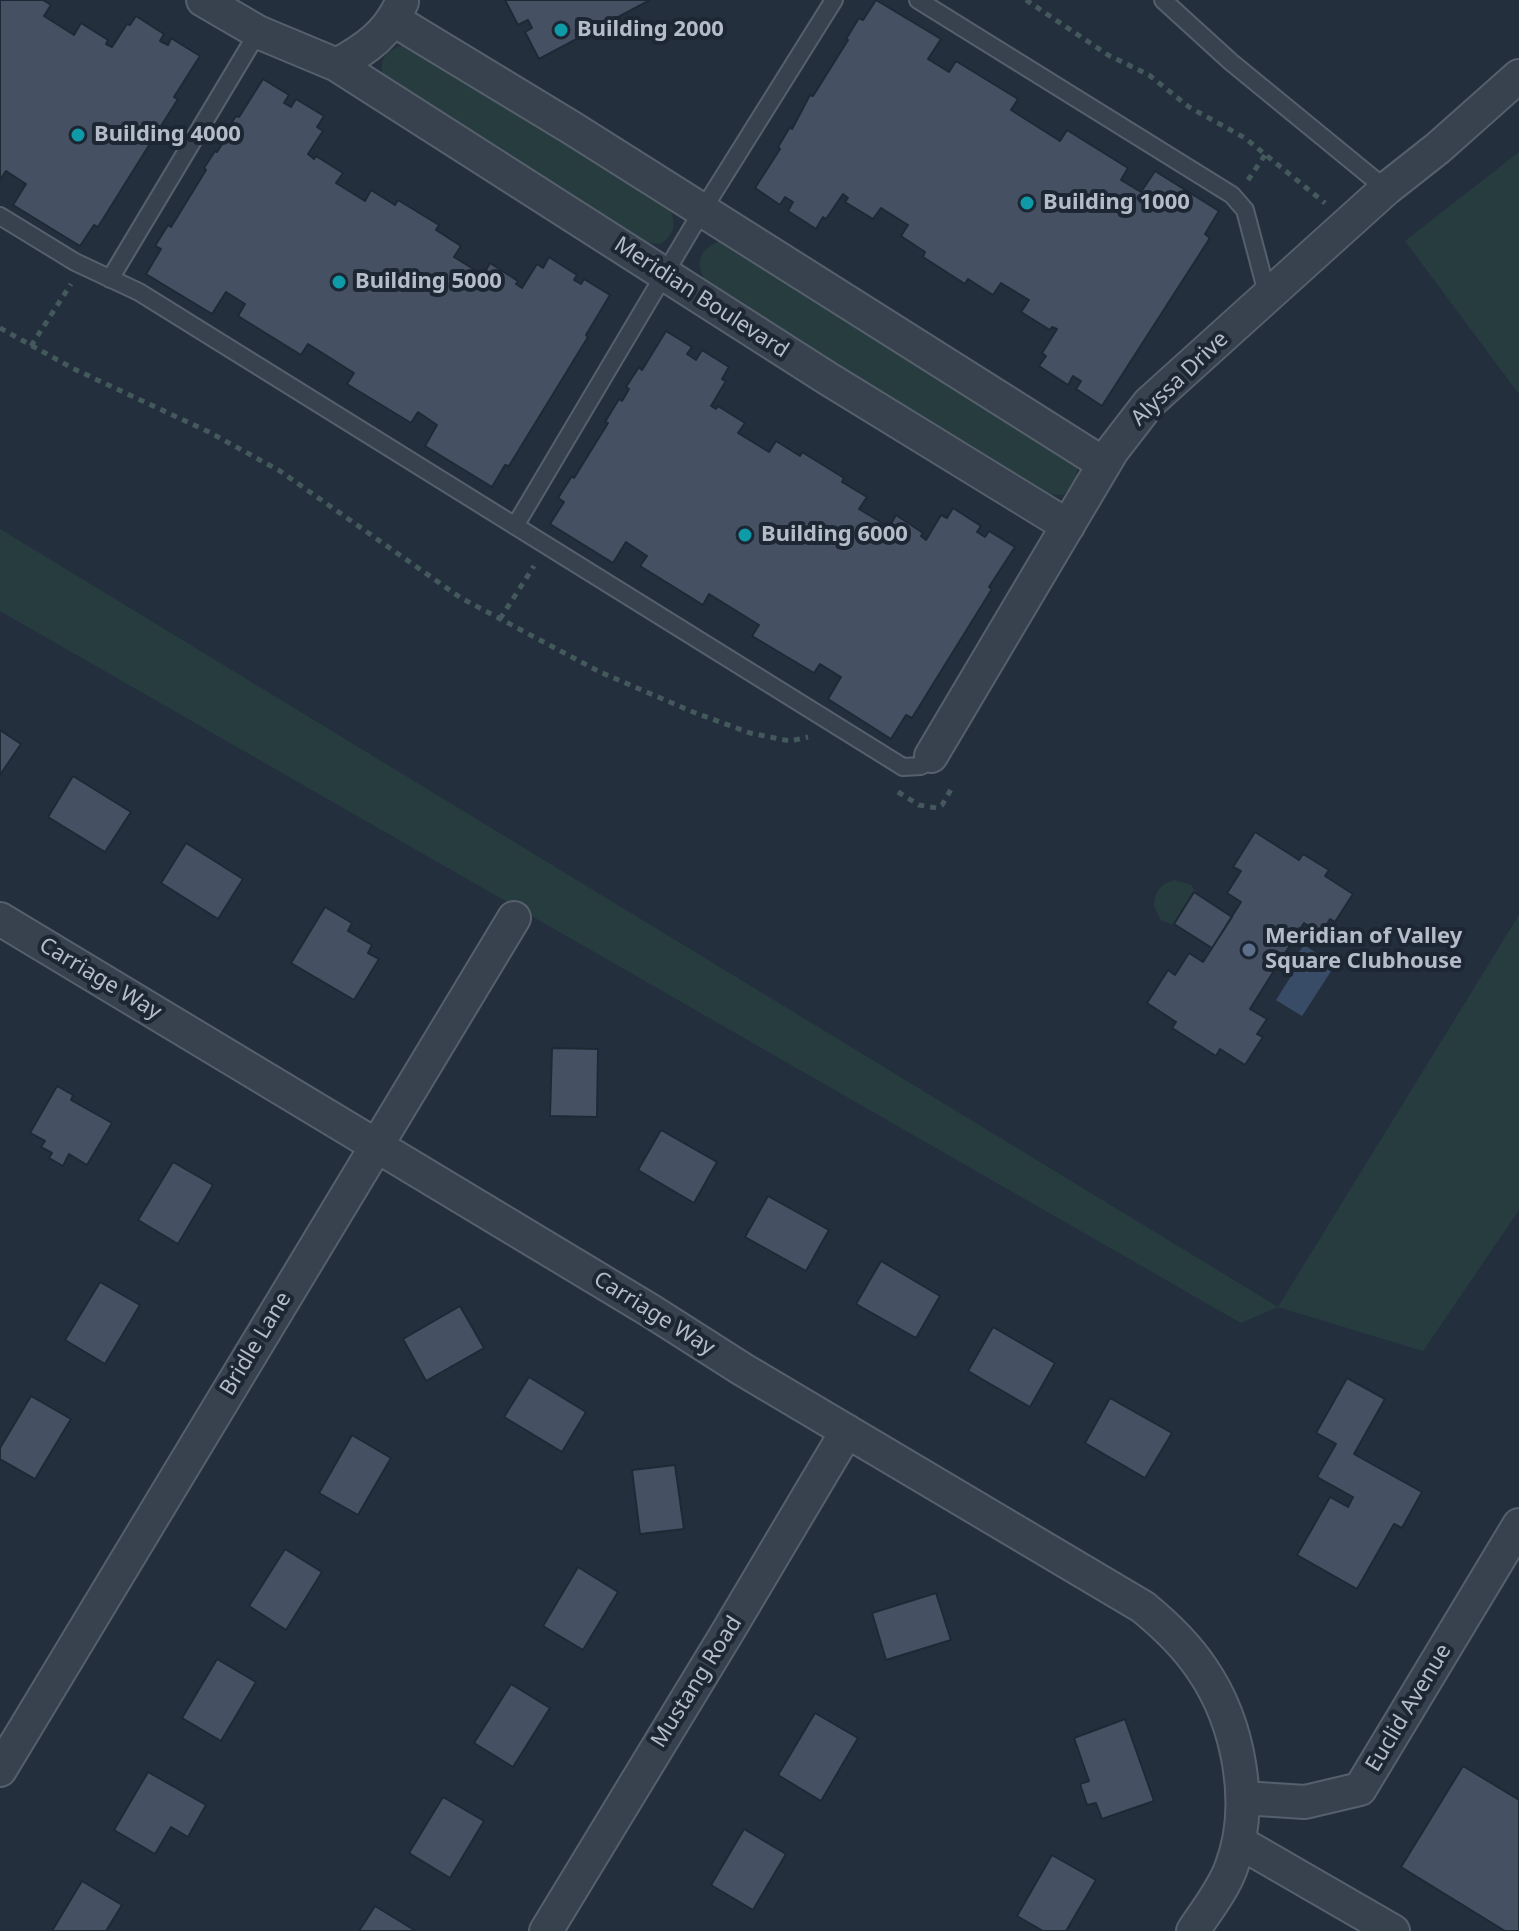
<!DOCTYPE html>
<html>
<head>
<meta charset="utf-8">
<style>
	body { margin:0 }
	canvas { display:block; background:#242f3e }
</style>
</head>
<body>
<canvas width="1519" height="1931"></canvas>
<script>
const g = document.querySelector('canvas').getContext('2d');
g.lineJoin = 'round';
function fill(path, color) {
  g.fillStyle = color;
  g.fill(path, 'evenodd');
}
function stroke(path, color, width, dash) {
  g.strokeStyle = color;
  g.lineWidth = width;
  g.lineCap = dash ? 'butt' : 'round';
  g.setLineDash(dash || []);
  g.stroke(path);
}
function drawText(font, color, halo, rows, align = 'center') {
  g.font = font + ' "Noto Sans",sans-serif';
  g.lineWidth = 8;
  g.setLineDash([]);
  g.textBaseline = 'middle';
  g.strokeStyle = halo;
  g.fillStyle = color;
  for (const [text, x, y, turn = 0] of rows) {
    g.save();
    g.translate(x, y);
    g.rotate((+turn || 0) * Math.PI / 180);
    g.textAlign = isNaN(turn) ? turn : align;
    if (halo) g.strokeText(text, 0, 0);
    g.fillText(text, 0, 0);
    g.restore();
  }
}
fill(new Path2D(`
	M409 45 669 208C677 223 675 235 660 244L642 243 384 79C377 59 388 46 409 45Z
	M1519 152V394L1405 241Z
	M719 242 727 243 1074 460 1077 467V483L1063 495 1045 494 712 287C694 273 696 248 719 242Z
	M0 529 1278 1307 1519 915V1210L1423 1351 1278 1307 1241 1323 0 611Z
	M1175 880 1191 885 1198 895 1193 893 1174 924 1177 926 1161 920 1154 906C1154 892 1161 883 1175 880Z`), '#263c3f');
fill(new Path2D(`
	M1304 945 1335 965 1302 1016 1276 1000 1302 959 1297 955Z`), '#394c67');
const building = new Path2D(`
	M0 0H43L51 5 44 16 74 35 81 23 108 40 106 44 112 47 127 24 130 25 136 16 164 34 160 41 168 45 171 38 200 56 174 97 178 99 98 227 94 225 80 246 13 205 26 184 6 171 0 180Z
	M505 0H650L539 59 525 32 532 28 528 20 518 25Z
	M876 0 941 39 928 59 949 72 956 61 1018 99 1011 110 1060 141 1067 130 1128 168 1121 180 1141 192 1155 171 1219 211 1205 234 1210 238 1102 406 1076 389 1081 381 1073 376 1068 385 1039 366 1046 356 1042 353 1057 329 1052 327 1050 330 1021 312 1029 300 1001 283 993 295 968 279 965 284 923 257 925 252 901 236 908 225 881 208 873 219 845 202 848 198 843 194 826 219 823 217 816 229 788 211 793 202 785 197 780 205 755 188 780 149 778 147 790 127 792 129 810 95 813 96 848 40 846 39 859 18 863 20Z
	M263 79 289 95 284 103 291 107 296 99 324 116 317 127 323 131 308 154 314 159 316 156 343 173 336 183 365 201 371 190 395 205 398 200 439 225 436 230 461 246 454 257 483 275 490 263 518 281 516 284 522 288 537 264 543 268 549 257 577 275 574 280 581 284 584 279 610 295 586 335 588 337 509 466 505 465 492 487 425 446 437 425 418 412 411 423 347 384 354 373 308 344 301 355 238 316 245 304 226 292 212 314 146 274 161 249 155 246 168 225 171 227 206 170 204 168 215 151 217 152 226 138 223 136 236 116 239 117Z
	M666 331 692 347 687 354 696 360 702 350 729 367 722 379 726 381 711 406 716 409 718 406 745 423 738 433 769 452 776 441 800 456 802 452 844 478 842 482 867 497 859 509 889 527 896 515 923 533 921 536 926 540 941 515 947 518 953 508 981 526 977 532 985 537 989 531 1015 547 989 587 992 589 912 718 906 715 891 739 828 699 841 677 820 664 814 673 752 636 759 625 709 594 703 605 640 566 647 556 626 542 613 563 550 524 564 502 558 498 572 476 574 478 608 423 605 422 619 399 622 401 629 389 626 387 639 367 642 370Z
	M0 730 21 744 0 775Z
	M73 776 131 812 105 852 48 817Z
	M1255 832 1299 860 1303 854 1329 870 1325 876 1353 894 1335 922 1330 919 1321 934 1304 923 1250 1009 1267 1019 1257 1034 1263 1037 1245 1065 1220 1049 1216 1056 1172 1028 1176 1022 1147 1003 1168 970 1175 975 1189 953 1203 962 1212 948 1241 902 1227 893 1241 871 1233 867Z
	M186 843 243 879 218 919 161 883Z
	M1194 892 1232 917 1212 948 1174 924Z
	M325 907 352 923 348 931 372 945 368 953 379 959 354 1000 291 963Z
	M552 1048 598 1049 597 1117 550 1116Z
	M57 1086 73 1095 71 1100 112 1123 87 1165 69 1154 63 1166 49 1158 52 1153 41 1147 45 1141 30 1133Z
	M661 1130 717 1162 694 1203 638 1170Z
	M173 1162 213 1185 178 1244 138 1220Z
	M768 1196 829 1230 806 1271 745 1237Z
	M881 1261 940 1296 916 1338 856 1304Z
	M100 1282 140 1305 105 1364 65 1340Z
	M460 1306 484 1348 426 1381 403 1339Z
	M993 1327 1055 1363 1030 1407 968 1371Z
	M529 1377 586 1412 562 1452 504 1417Z
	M1347 1378 1385 1399 1354 1454 1422 1492 1402 1528 1394 1524 1357 1589 1297 1555 1330 1497 1348 1507 1353 1497 1317 1477 1336 1444 1316 1433Z
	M31 1396 71 1419 35 1479 0 1459V1448Z
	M1110 1398 1172 1433 1145 1478 1085 1443Z
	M352 1435 391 1458 358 1515 319 1493Z
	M675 1465 684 1529 640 1534 632 1470Z
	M285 1549 322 1572 286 1630 249 1606Z
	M578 1567 618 1592 583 1650 543 1626Z
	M936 1593 951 1640 886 1660 872 1613Z
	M217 1659 256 1682 221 1741 182 1718Z
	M511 1684 550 1708 513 1767 474 1743Z
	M815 1713 858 1738 821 1801 778 1775Z
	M1125 1719 1154 1801 1102 1819 1096 1803 1087 1805 1080 1784 1089 1781 1074 1738Z
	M1463 1766 1519 1800V1931H1505L1401 1867Z
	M148 1772 206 1805 188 1837 171 1827 155 1854 114 1830Z
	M443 1797 484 1821 450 1878 409 1853Z
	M744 1829 786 1854 753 1910 711 1885Z
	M1052 1855 1096 1880 1066 1931H1043L1017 1916Z
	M82 1881 122 1905 106 1931H52Z
	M375 1906 416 1931H359Z`);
fill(building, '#455162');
stroke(building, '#1f2835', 2);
const lane = new Path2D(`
	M918 0 1232 195 1245 210 1268 297
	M1163 0 1231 62 1386 189
	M0 216 75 262 139 292 903 767 921 766 931 756
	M110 279 258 32
	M515 526 702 211 834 0`);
const street = new Path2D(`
	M203 0 258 32 337 65 827 378 1068 526
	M394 20 572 128 1104 464
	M337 65C366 49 388 34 402 2
	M931 756 1112 451 1149 403 1386 189 1438 148 1519 76
	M0 919 651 1311 742 1369 1143 1607C1165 1625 1186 1645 1202 1669 1239 1723 1255 1806 1231 1868 1223 1890 1206 1911 1193 1931
	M0 1770 514 918
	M1243 1798 1305 1802 1360 1789 1519 1525
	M1239 1842 1393 1931
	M546 1931 727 1633 847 1431`);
stroke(lane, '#565f6c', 20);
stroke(street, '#565f6c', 36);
stroke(new Path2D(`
	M1026 0 1108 55 1149 75 1189 107 1245 138 1325 203
	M1248 180 1265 155
	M0 328 74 369 209 432 280 471 461 598 600 672 693 712 750 733 790 741 808 737
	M31 346 71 284
	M500 619 534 566
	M898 792 919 805 937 808 942 805 953 786`), '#44595c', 5, [6, 6]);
stroke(lane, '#38414e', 16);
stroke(street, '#38414e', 32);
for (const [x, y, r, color] of [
	[561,30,8,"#0f9aa8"],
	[78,135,8,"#0f9aa8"],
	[1027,203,8,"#0f9aa8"],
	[339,282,8,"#0f9aa8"],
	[745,535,8,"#0f9aa8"],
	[1249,950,8,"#5c6f8a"]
]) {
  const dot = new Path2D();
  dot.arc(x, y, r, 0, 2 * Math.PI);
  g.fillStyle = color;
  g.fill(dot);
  stroke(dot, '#1d2633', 3);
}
drawText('bold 22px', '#b4bcc9', '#1d2633', [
	["Building 2000",577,30],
	["Building 4000",94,135],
	["Building 1000",1043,203],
	["Building 5000",355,282],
	["Building 6000",761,535],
	["Meridian of Valley",1265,937],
	["Square Clubhouse",1265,962]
], 'left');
drawText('22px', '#b4bcc9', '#1d2633', [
	["Meridian Boulevard",701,298,33],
	["Alyssa Drive",1180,379,-44],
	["Carriage Way",100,979,31],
	["Carriage Way",654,1314,32],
	["Bridle Lane",256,1344,-59],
	["Mustang Road",697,1682,-58],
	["Euclid Avenue",1409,1708,-59]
]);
</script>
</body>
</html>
